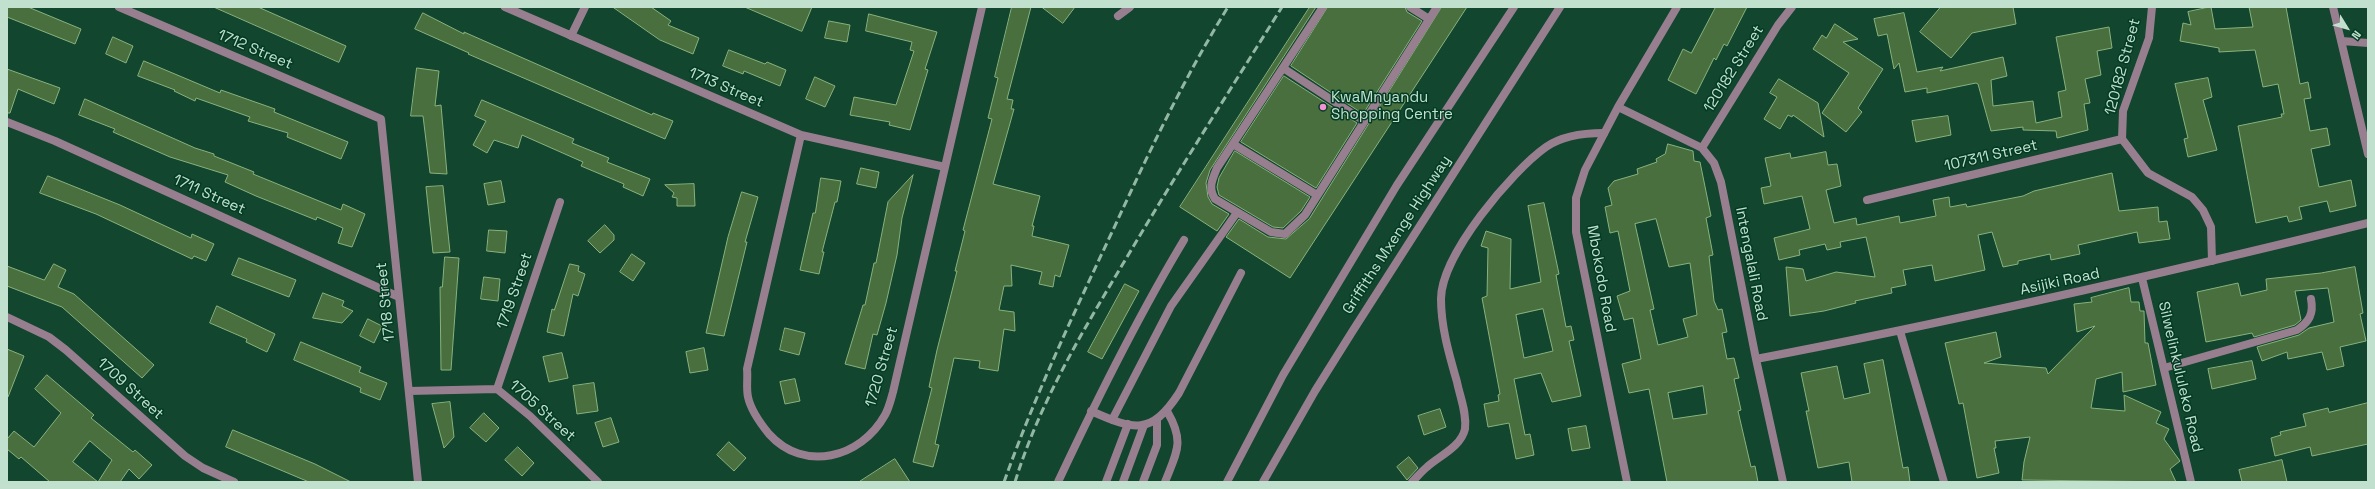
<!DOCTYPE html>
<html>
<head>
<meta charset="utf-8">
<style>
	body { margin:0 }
	#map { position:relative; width:2375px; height:489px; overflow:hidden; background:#12462e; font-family:"Space Grotesk",sans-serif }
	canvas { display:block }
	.frame { position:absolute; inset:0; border:8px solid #c1e1ce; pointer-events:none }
	.north { position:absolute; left:2327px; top:8px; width:40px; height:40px; -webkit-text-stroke:3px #033b24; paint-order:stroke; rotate:127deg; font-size:11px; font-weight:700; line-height:16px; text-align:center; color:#c1e1ce }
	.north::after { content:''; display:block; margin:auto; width:14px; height:18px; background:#c1e1ce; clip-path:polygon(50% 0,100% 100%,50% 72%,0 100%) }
</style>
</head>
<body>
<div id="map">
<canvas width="2375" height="489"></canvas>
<div class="frame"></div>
<div class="north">N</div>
</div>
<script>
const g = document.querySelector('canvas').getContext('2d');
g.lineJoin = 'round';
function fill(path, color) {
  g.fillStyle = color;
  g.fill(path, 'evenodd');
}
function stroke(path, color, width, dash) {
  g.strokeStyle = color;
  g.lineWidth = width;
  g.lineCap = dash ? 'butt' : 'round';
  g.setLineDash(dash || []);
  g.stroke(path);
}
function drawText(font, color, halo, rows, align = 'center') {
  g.font = font + ' "Space Grotesk",sans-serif';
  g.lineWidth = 3;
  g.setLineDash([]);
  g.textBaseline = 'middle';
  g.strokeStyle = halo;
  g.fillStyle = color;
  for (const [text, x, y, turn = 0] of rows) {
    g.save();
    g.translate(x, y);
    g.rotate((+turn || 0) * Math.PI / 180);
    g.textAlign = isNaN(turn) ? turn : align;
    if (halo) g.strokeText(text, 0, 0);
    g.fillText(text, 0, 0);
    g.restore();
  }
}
const building = new Path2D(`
	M7 7H28L81 29 75 44 7 17Z
	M214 7H258L346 46 339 62Z
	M613 7H651L671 21 668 25 699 38 693 54 660 40Z
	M745 7H812L802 31Z
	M1012 7H1031L1007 99 1013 100 1011 109H1014L993 184 1040 196 1032 226H1034L1032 236 1069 245 1060 277 1055 275 1053 287 1039 284 1042 272 1011 265 1012 286H1004L999 310 1014 312 1015 331 1004 329 998 371 979 368 980 361 954 358 935 444 939 445 933 467 913 462 932 388 929 387 937 350 957 271H955L965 231 963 230 992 119 988 118 998 78 995 77Z
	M1042 7H1075L1063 23Z
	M1310 7H1316L1210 170 1206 183 1208 197 1212 204 1229 214 1217 231 1180 207Z
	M1328 7H1405L1407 12 1422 21 1363 114 1291 66Z
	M1442 7H1467L1290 278 1226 237 1239 219 1268 237 1286 239 1309 219Z
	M1716 7H1747L1727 46 1724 44 1716 60 1714 58 1696 94 1668 80 1683 49 1691 53Z
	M1941 7H2013L2016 24 1972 33 1951 58 1920 32Z
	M2211 7 2215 29 2253 27 2249 7H2286L2300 84 2308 82 2311 98 2304 99 2310 131 2327 128 2330 145 2311 149 2319 187 2351 180 2356 206 2330 212 2327 201 2299 207 2302 219 2289 222 2287 216 2256 223 2238 126 2282 117 2281 114H2284L2278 84 2263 87 2255 50 2219 52V48L2180 41 2183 23 2191 25 2188 12Z
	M423 13 464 34V32L652 115 653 113 673 121 665 139 468 54 469 53 415 29Z
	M1904 13 1917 72 1943 67 1940 71 2003 57 2007 76 1991 80 1993 106 2033 101 2036 123 2062 117 2058 92 2066 90 2056 37 2109 27 2112 48 2097 51 2101 75 2085 79 2090 103 2084 104 2088 130 2057 138 2056 131 2023 130V127L1991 131 1978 84 1976 83 1927 93V88L1905 92 1899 63 1894 69 1887 34 1878 36 1874 19Z
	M869 14 937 32 925 69 928 70 910 130 889 125 890 122 850 115 854 97 896 105 914 51 910 50 912 42 866 31Z
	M829 21 850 25 847 42 825 38Z
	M1835 24 1858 39 1843 42 1883 69 1858 108 1862 112 1846 132 1822 113 1849 73 1813 49 1822 35 1826 38Z
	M113 37 133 46 126 63 106 54Z
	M729 50 765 64 767 62 786 70 780 86 744 71 743 74 723 66Z
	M144 61 220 93 221 90 275 109 274 112 348 142 341 159 287 137 288 133 248 121 250 117 196 98 195 101 174 91 175 90 138 76Z
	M417 68 439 71 435 106 441 105 447 174 430 173 423 116H411Z
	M7 69 60 88 54 104 18 89 10 113H7Z
	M1284 76 1357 123 1316 188 1241 142Z
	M815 77 835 86 825 107 806 99Z
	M2208 78 2212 97 2203 100 2217 150 2188 157 2184 139 2188 138 2175 84Z
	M1779 79 1818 103 1824 137 1793 115 1792 117 1788 115 1780 129 1764 119 1777 97 1770 93Z
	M85 99 195 148 214 154V156L254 172 253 174 341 210 343 204 365 214 352 247 338 243 343 228 317 217 316 220 256 196 225 182 228 175 170 157 113 132 115 129 79 115Z
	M482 100 574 139 572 143 609 158 607 162 650 179 643 196 623 187 624 184 581 166 583 162 522 135 518 148 494 140 487 153 473 145 486 121 475 116Z
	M1948 116 1951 135 1916 142 1912 121Z
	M1668 144 1693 151 1694 161 1700 162 1711 216 1706 218 1713 255 1709 256 1714 301 1718 310 1722 309 1727 332 1722 333 1727 359 1734 358 1739 378 1734 379 1741 410 1738 411 1751 467 1755 466 1758 482H1667L1649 389 1629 393 1622 364 1641 359 1633 318 1624 320 1617 296 1630 291 1618 231 1610 233 1605 207 1612 205 1608 188 1614 181 1638 174 1637 169 1657 162 1656 159 1665 154ZM1656 219 1669 267 1690 263 1697 315 1683 319 1688 337 1658 345 1650 310 1654 309 1635 224ZM1703 386 1707 414 1673 419 1668 393Z
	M1235 151 1310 197 1301 211 1283 228 1273 227 1219 195 1217 187 1219 178Z
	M1826 152 1828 165 1837 164 1841 186 1826 190 1834 223 1856 218 1857 225 1899 216 1900 223 1936 216 1933 200 1949 197 1950 207 1966 204 1967 207 2023 196 2034 191 2112 173 2119 211 2158 207 2159 222 2167 221 2170 239 2139 243 2137 232 2078 245 2080 254 2051 260 2050 254 2018 261V264L2003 267 1992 232 1978 235 1985 270 1935 281 1932 265 1903 270 1906 285 1891 288 1892 293 1855 301 1856 303 1824 311 1790 316 1786 267 1803 269 1806 281 1836 272 1875 277 1866 237 1840 242 1841 247 1827 250 1825 244 1799 250 1800 255 1779 260 1774 238 1810 229 1802 196 1764 204 1761 188 1771 186 1765 158 1790 153 1791 158Z
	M861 168 879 172 876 188 857 184Z
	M913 175 902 218 897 255 886 303 877 335 873 334 865 369 845 364 863 305H865L874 263H876L888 202Z
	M48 176 120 205 191 238 192 234 214 244 206 261 194 256 192 259 96 214 40 193Z
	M821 178 841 181 837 202H835L822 252H824L819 274 800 270 813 213H815Z
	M501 181 505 202 488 205 484 184Z
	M694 184 695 206H677V198L672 197 674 193 665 185Z
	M443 186 450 252 433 253 426 187Z
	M742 192 758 197 745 242H747L724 336 706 333 728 237Z
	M1544 203 1559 274 1556 275 1566 327 1571 326 1574 340 1569 341 1581 396 1552 402 1541 373 1514 379 1525 435 1530 434 1534 455 1516 459 1509 423 1488 427 1484 404 1499 401 1498 395 1500 394 1482 298 1487 296 1488 248 1481 246 1486 231 1511 239 1510 289 1541 282 1528 206ZM1543 309 1553 351 1524 358 1516 315Z
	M605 225 614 235V240L600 253 588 241Z
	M489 230 507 231 505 253 487 251Z
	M632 254 645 263 633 281 620 272Z
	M445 257 459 258 451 370H441L440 287H442Z
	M239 258 296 280 289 297 232 275Z
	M54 264 66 270 58 287 74 294 154 365 142 378 62 307 7 286V266L44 280Z
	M570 264 579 266 578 271 585 274 578 296 573 294 564 336 547 332 552 309 554 310Z
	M2355 267 2363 313 2360 314 2366 341 2340 347 2344 366 2327 370 2322 352 2288 359 2287 352 2262 361 2257 347 2299 335 2309 328 2334 322 2328 288 2295 291 2301 320 2295 325 2254 337 2252 333 2206 342 2197 292 2238 283 2241 296 2267 290 2266 279 2321 273Z
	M484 277 500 279 498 301 481 299Z
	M1125 284 1139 291 1102 359 1088 352Z
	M2129 288 2131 302H2139L2140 311H2144L2145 343H2148L2156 385 2123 392 2122 372 2096 379 2091 408 2125 411 2124 395 2161 412 2156 423 2169 429 2164 439 2180 461 2170 469 2176 482 2022 480 2024 462 2030 437 1995 441 1996 448H1994L1999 473 1977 478 1963 403 1959 404 1945 343 1996 332 2001 357 1984 363 2046 368 2048 374 2095 326 2077 332 2074 304 2092 302 2091 298Z
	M323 293 344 301 342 306 353 311 342 323 313 318Z
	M217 306 275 334 267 352 246 342 247 339 210 323Z
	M368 319 382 326 374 343 360 336Z
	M785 328 805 333 799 355 780 350Z
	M301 342 361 367 359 372 387 383 380 400 360 392 361 388 294 360Z
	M704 348 708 370 690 373 686 352Z
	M7 349 24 356 8 397H7Z
	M562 353 568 378 549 382 543 357Z
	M1883 360 1903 468 1908 467 1910 482H1852L1849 462 1818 468 1806 411H1809L1801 373 1837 366 1844 399 1870 393 1864 364Z
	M2252 361 2256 379 2212 389 2208 369Z
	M47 375 94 415 91 418 133 452 135 450 152 465 139 479 129 469 120 482H50L21 457 19 459 7 449V439L14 431 34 447 61 413 35 389ZM90 441 112 460 98 482 73 462Z
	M795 379 800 401 785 404 780 382Z
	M594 383 598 411 577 414 573 386Z
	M450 402 454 437 444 448 432 404Z
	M2368 403V444L2312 456 2310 447 2275 456 2271 438 2281 435 2280 432 2306 426 2303 414 2328 408 2329 412Z
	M1440 409 1446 427 1424 435 1418 416Z
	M484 413 499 428 486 442 470 428Z
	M611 418 619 442 603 447 595 423Z
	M1586 426 1590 448 1572 451 1568 429Z
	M233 430 315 464 351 482H309L226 447Z
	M729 442 746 458 734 471 717 455Z
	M518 447 534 463 522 476 505 460Z
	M1409 457 1418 468 1407 480 1397 467Z
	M895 459 910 482H859Z
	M2282 460 2287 482H2242L2239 470Z`);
fill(building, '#496f3e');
stroke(building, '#88b27d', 1);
stroke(new Path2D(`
	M1323 7 1217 168C1212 180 1208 188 1215 199L1271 232 1285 234 1305 215 1437 7
	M1410 7 1429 19
	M1118 16 1130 7
	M571 36 585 7
	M1283 68 1364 121
	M1233 144 1317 195
	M2164 368 2297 330C2309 322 2314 314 2311 299
	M1091 411C1134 430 1151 436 1179 393L1241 273
	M1112 420 1171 306 1236 214
	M1058 482C1097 399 1137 318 1184 240
	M1106 482 1128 424
	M1123 482 1144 425
	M1143 482 1157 445V419
	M1165 482C1177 451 1185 442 1167 411
	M1412 482C1417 477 1422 471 1427 467 1439 456 1461 447 1465 429 1467 413 1460 397 1457 382 1449 354 1441 327 1441 299 1441 255 1512 171 1546 147 1563 135 1585 133 1604 133`), '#987f90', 8);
stroke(new Path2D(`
	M119 7 381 119 418 482
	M505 7 801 135 945 167
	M2152 7 2149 38 2123 111 2122 139 2148 173 2192 197 2203 210 2211 227 2212 261
	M2333 7 2368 154
	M2342 41 2368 43
	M1618 107 1702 148 1714 163 1721 182 1756 359 1783 482
	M7 122 55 141 399 297
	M801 135 747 369C748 378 746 388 748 397 751 411 760 423 769 434 804 473 861 458 885 415 889 408 891 399 893 392L982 7
	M1702 148 1778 25 1792 7
	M1867 200 2122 139
	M2142 278 2191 482
	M7 317 49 337 66 350 185 456 203 468 234 482
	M1900 331 1944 482
	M1756 359C1961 320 2165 273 2368 223
	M497 389 560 202
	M409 391 497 389 530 416 598 482
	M1627 482 1576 232V198L1585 170 1618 107 1677 7`), '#987f90', 8);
stroke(new Path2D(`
	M1227 482 1283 375 1397 185 1514 7
	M1263 482 1315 391 1352 332 1560 7`), '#987f90', 8);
stroke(new Path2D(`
	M1004 482C1035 395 1074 313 1113 230 1148 154 1184 78 1228 7
	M1015 482C1040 401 1084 329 1127 257 1177 173 1230 90 1282 7`), '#92b8a3', 3, [8, 4]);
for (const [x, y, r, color] of [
	[1323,107,4,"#f391d5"]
]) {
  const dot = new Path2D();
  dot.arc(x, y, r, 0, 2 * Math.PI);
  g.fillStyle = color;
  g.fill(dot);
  stroke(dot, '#033b24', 1.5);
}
drawText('15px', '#c1e1ce', '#033b24', [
	["1712 Street",255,50,23],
	["120182 Street",2123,67,-75],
	["120182 Street",1734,69,-58],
	["1713 Street",726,88,23],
	["107311 Street",1991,156,-13],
	["1711 Street",209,195,24],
	["Griffiths Mxenge Highway",1397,235,-57],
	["Intengalali Road",1751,264,79],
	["Mbokodo Road",1601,279,80],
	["Asijiki Road",2060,282,-12],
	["1719 Street",515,291,-71],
	["1718 Street",386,302,-96],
	["1720 Street",882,367,-74],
	["Silwelinkululeko Road",2180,377,77],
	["1709 Street",130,389,42],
	["1705 Street",542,411,42]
]);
drawText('15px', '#c1e1ce', '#033b24', [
	["KwaMnyandu",1331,98],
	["Shopping Centre",1331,115]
], 'left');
</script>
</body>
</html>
